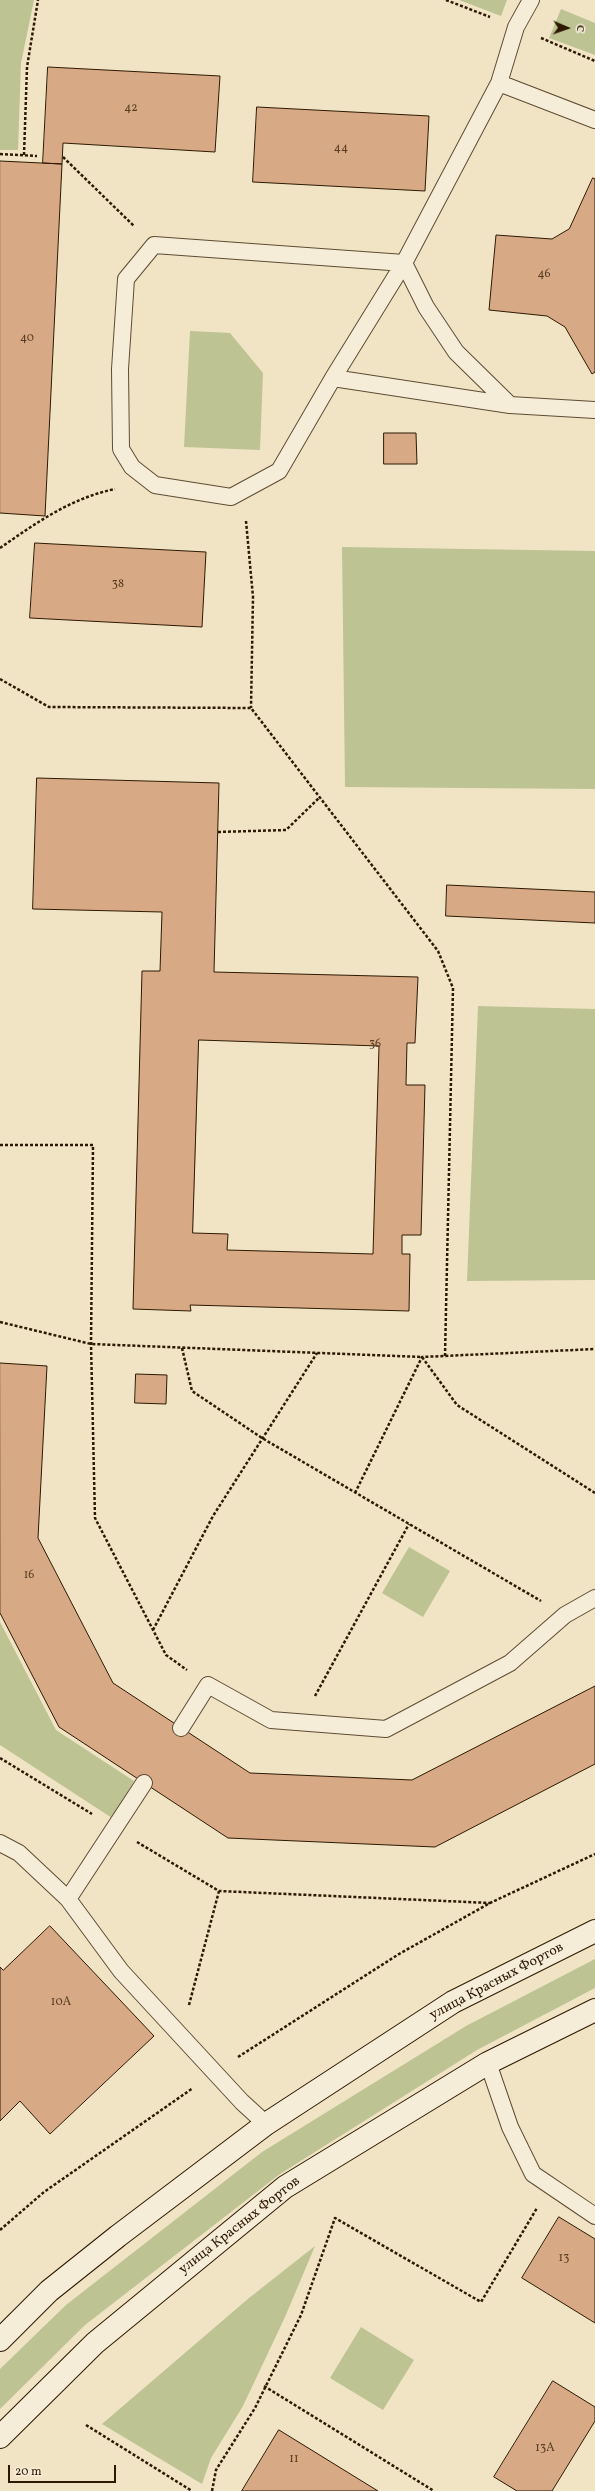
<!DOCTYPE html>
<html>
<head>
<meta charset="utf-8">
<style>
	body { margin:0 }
	#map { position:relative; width:595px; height:2491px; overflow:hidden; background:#f1e4c5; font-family:Vollkorn,serif }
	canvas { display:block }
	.north { position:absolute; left:547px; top:8px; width:40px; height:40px; -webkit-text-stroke:3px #f6edd9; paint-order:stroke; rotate:92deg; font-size:11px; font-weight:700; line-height:16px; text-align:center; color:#2d1902 }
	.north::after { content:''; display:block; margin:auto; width:14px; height:18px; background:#2d1902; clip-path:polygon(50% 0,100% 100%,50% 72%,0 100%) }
	.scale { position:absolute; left:8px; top:2465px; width:108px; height:18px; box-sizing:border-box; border:2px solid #2d1902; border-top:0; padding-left:5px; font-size:12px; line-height:14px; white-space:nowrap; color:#2d1902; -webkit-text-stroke:3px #f6edd9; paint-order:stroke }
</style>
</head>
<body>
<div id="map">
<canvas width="595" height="2491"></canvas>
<div class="north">С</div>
<div class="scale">20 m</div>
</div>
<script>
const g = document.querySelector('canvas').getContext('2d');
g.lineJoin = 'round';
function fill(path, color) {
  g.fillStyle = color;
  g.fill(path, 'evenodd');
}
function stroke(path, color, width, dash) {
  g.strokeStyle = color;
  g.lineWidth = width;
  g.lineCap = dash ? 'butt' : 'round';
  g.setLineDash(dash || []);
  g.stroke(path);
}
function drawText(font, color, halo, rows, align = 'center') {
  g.font = font + ' Vollkorn,serif';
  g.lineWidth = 4;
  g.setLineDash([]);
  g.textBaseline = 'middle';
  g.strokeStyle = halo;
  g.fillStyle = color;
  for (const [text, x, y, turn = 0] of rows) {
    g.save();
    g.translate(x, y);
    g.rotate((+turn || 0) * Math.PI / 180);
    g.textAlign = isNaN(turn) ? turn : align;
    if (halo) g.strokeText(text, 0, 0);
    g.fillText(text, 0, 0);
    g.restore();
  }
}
fill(new Path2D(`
	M0 0H34L21 63 18 150H0Z
	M459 0H507L501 16Z
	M561 9 595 23V55L549 38Z
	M190 331 230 333 263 373 260 450 184 447Z
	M342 547 595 551V789L345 787Z
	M478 1006 595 1009V1280L467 1281Z
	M409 1547 450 1571 423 1617 382 1593Z
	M0 1622 56 1730 134 1781 112 1818 0 1745Z
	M595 1959V1988L477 2050 280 2174 85 2325 0 2409V2369L66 2305 262 2152 466 2026Z
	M315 2246 285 2317 243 2406 211 2458 202 2484 102 2424 249 2298Z
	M361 2327 414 2360 383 2410 330 2378Z`), '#bdc393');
const building = new Path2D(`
	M48 67 220 76 215 152 63 143 62 164 43 163Z
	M257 107 429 116 425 191 253 182Z
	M0 161 62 164 45 516 0 513Z
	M593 178 595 179V372L592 374 565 327 547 316 489 310 496 235 552 239 569 229Z
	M384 433H416L417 464H384Z
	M35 543 206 552 202 627 30 618Z
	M37 778 219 783 214 972 418 977 415 1043H407L406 1085H425L421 1235H402V1254H410L409 1311 190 1305 191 1311 133 1309 142 971H160L162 912 33 909ZM199 1040 379 1046 373 1254 227 1250 228 1234 193 1233Z
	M447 885 595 892V923L446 916Z
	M0 1363 47 1366 38 1538 113 1683 250 1773 412 1780 595 1686V1764L435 1847 228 1838 59 1727 0 1613Z
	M136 1374 167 1375 166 1404 135 1403Z
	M50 1926 154 2036 50 2134 20 2101 0 2121V1967L3 1970Z
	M559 2217 595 2239V2323L522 2278Z
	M553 2381 595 2407V2421L552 2491H517L494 2477Z
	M279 2430 378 2491H242Z`);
fill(building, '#d7a985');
stroke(building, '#2d1902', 1);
const lane = new Path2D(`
	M499 83 595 120
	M404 263 154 245 126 279 120 369 121 449 132 467 155 485 231 497 279 471 333 378 404 263 499 83 516 27 531 0
	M404 263 426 307 456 352 510 405
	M333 378 510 405 595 410
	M181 1728 208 1685 271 1720 386 1729 510 1663 565 1615 595 1598
	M0 1843 19 1853 68 1899 121 1971 242 2102 266 2124
	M68 1899 144 1783
	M488 2063 510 2127 533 2174 595 2216`);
const secondary = new Path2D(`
	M0 2340 49 2291 118 2236 266 2124 453 2002 595 1931
	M0 2437 95 2343 285 2187 488 2063 595 2010`);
stroke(lane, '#5e4c33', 18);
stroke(secondary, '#2d1902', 24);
stroke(new Path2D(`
	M446 0 490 17
	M541 38 595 61
	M0 154 37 156
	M24 155 27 67 38 0
	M63 157 134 226
	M246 521 253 597 251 708
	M0 548C36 523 71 498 115 489
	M0 679 49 707 251 708 438 951 453 988 445 1356
	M218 832 286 830 320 797
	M0 1145H93L91 1344 95 1518 166 1655 187 1670
	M0 1322 91 1344 422 1357 457 1405 595 1493
	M182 1348 192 1391 262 1438 541 1601
	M355 1493 422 1357 595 1349
	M153 1630 213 1516 317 1353
	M315 1696 409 1524
	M0 1758 92 1814
	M137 1842 219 1891 490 1903
	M189 2005 219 1891
	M238 2057 399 1954 490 1903 595 1854
	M0 2230 44 2192 193 2088
	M264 2386 434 2491
	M86 2425 192 2491
	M212 2491 216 2470 255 2408 301 2315 335 2218 481 2302 537 2208`), '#2d1902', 2.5, [3, 2]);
stroke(lane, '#f6edd9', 16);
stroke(secondary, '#f6edd9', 22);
drawText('12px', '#583d23', null, [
	["42",131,109],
	["44",341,149],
	["46",544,275],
	["40",27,339],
	["38",118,585],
	["36",375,1045],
	["16",29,1576],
	["10А",61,2003],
	["13",564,2259],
	["13А",545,2449],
	["11",294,2460]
]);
drawText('14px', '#2d1902', '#f6edd9', [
	["улица Красных Фортов",497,1982,-28],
	["улица Красных Фортов",240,2226,-38]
]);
</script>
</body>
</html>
